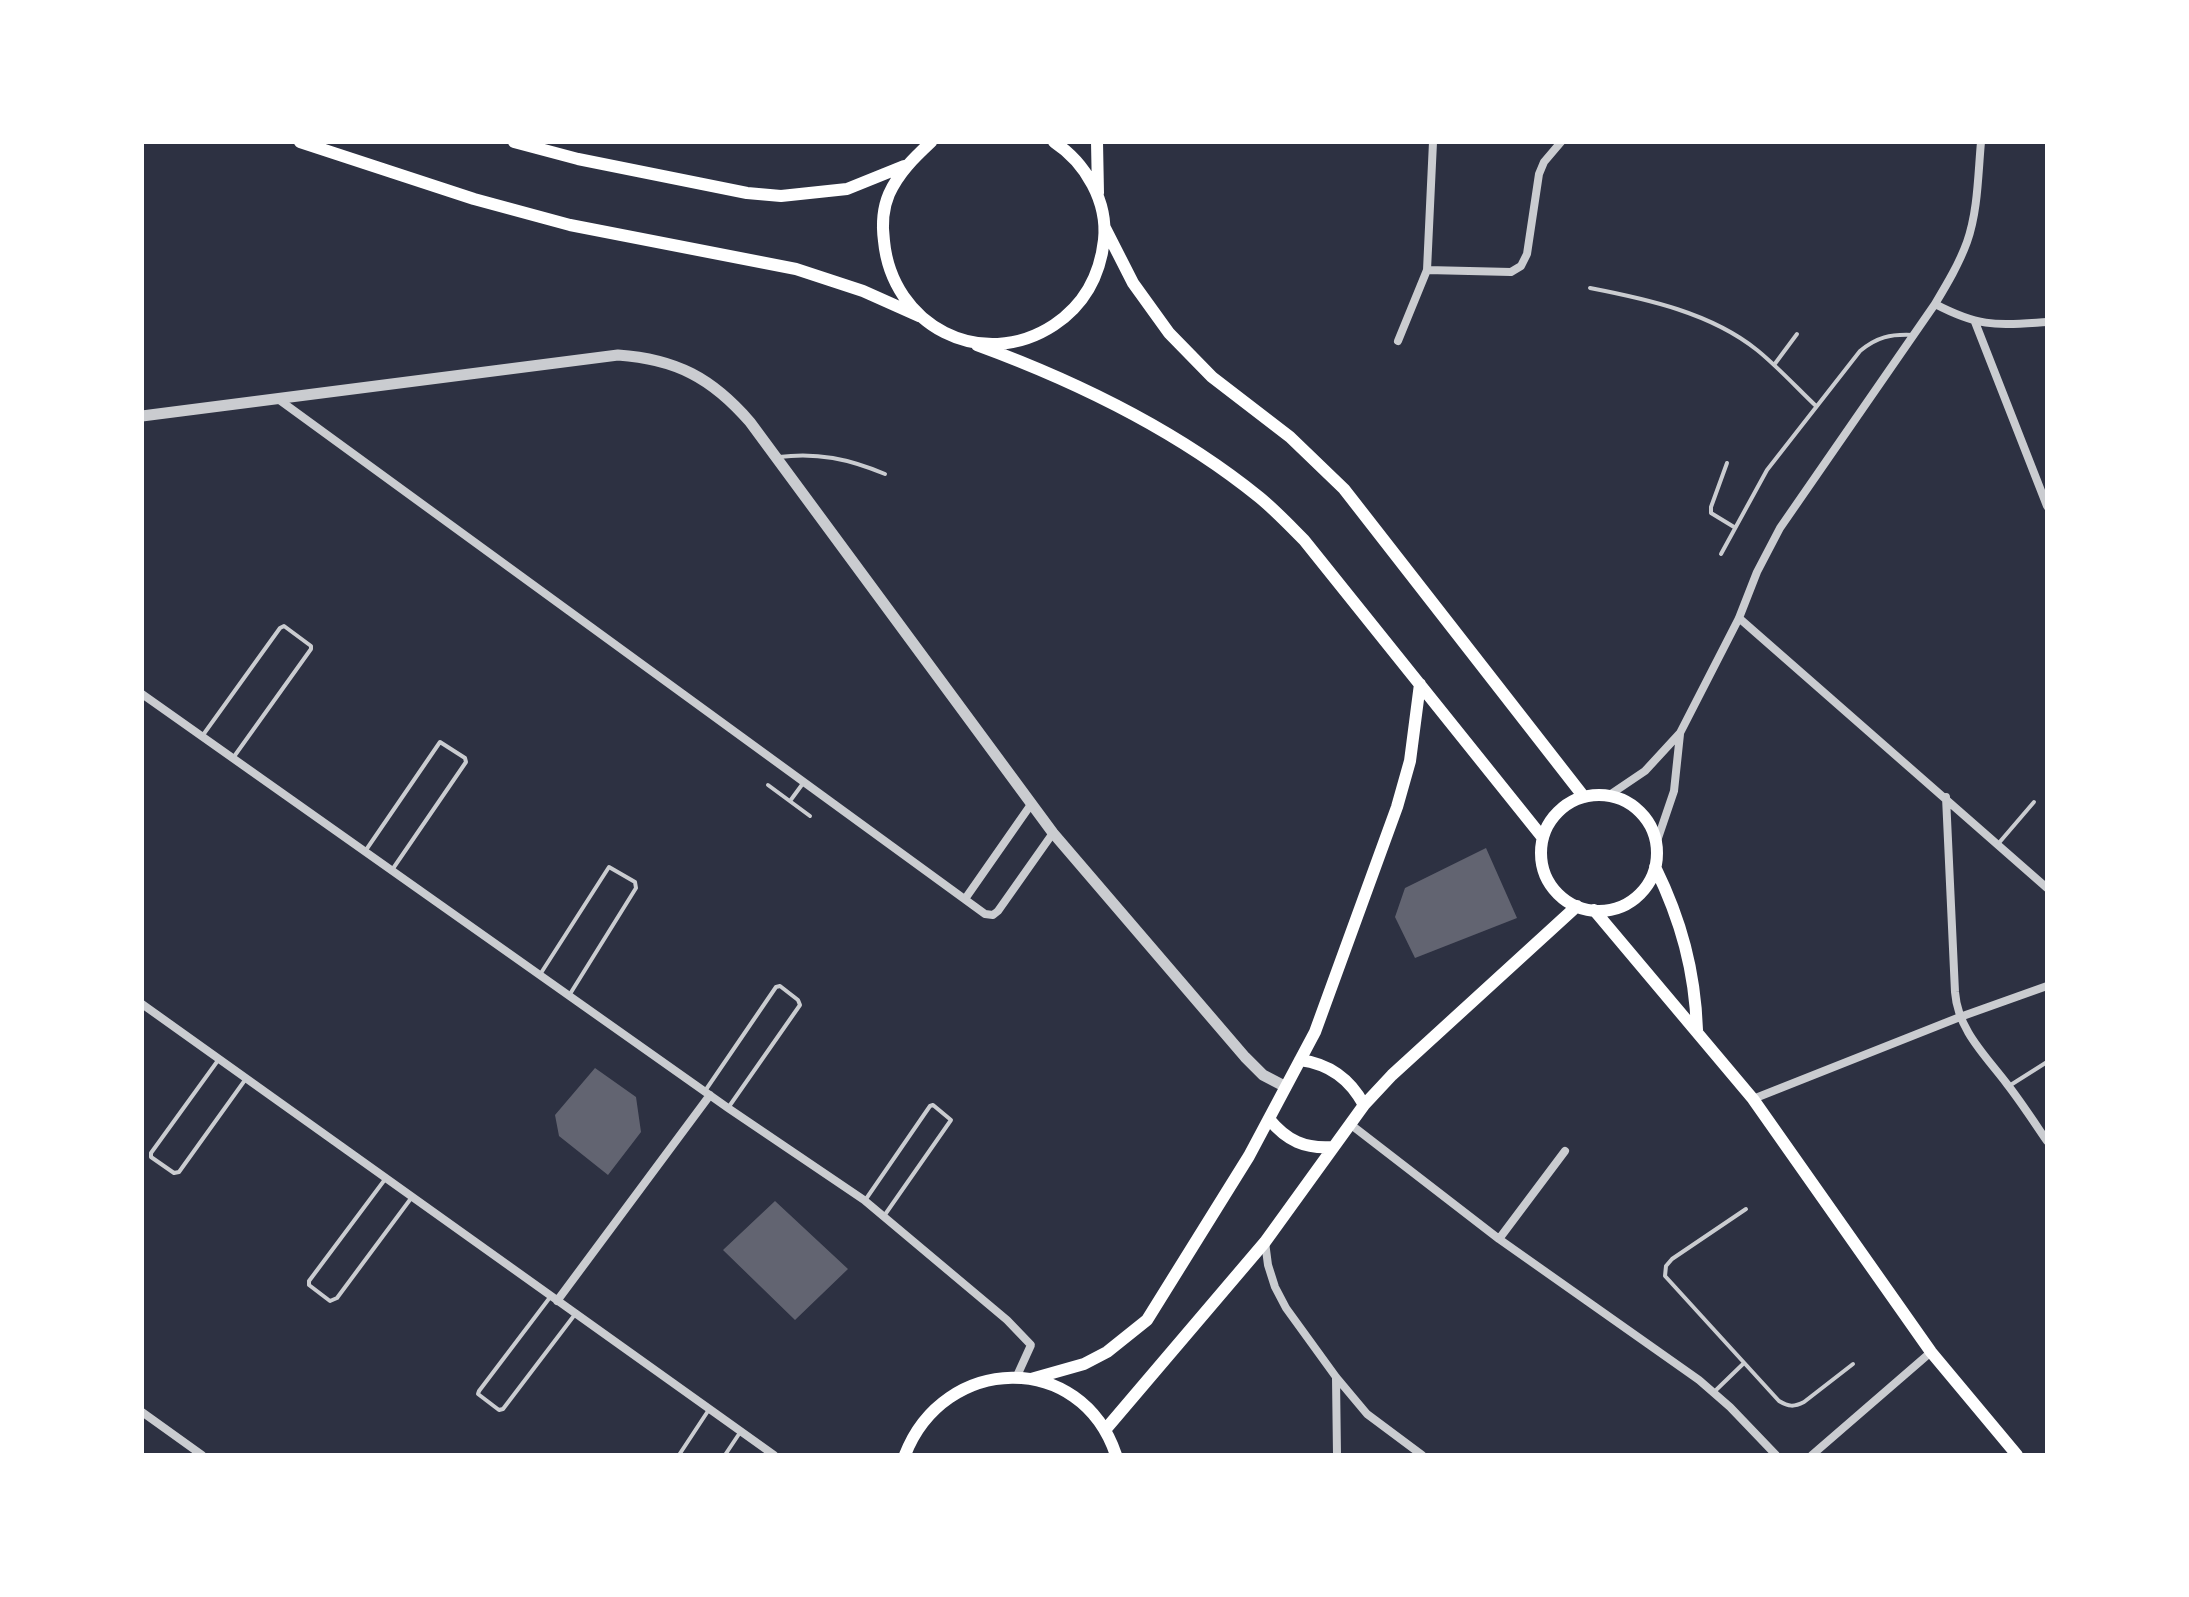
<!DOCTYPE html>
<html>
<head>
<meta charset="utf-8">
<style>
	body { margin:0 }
	#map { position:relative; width:2189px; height:1597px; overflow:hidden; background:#2d3142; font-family:"Titillium Web",sans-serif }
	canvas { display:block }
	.frame { position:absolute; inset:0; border:144px solid #fff; pointer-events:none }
</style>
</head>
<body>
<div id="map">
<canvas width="2189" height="1597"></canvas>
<div class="frame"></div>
</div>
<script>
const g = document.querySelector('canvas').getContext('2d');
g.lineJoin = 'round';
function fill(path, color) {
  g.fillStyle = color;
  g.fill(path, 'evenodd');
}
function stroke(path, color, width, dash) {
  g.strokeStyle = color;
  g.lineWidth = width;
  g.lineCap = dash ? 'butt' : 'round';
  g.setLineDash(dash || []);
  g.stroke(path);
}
fill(new Path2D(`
	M1486 848 1517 918 1415 958 1395 917 1405 888Z
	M595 1068 636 1097 641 1132 608 1175 559 1136 555 1115Z
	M775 1201 848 1269 795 1320 723 1250Z`), '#626471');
stroke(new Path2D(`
	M1590 288C1647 299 1711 313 1757 350 1778 367 1797 388 1816 406
	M1774 365 1797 334
	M779 457C817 452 849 459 885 474
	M1727 463 1711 507V513L1734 527
	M1721 554 1767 470 1860 351C1877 337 1890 334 1913 335
	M203 735 280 628 284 626 311 646V649L233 758
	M768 785 810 816
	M790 801 804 782
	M1998 844 2034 802
	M366 850 440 742 465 758 466 762 392 870
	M541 973 609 867 635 882 636 888 570 994
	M219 1059 151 1153V1157L174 1173 179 1172 245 1080
	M2009 1086 2047 1062
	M705 1091 776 987 780 986 798 1000 800 1005 728 1108
	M386 1178 309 1281V1285L330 1301 337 1298 412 1197
	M866 1199 930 1106 933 1105 951 1120 884 1216
	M1746 1209 1672 1259 1666 1266 1665 1276 1779 1401C1789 1407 1794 1407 1804 1402L1853 1364
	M551 1296 479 1391 478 1394 499 1410 503 1409 576 1313
	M1714 1392 1744 1363
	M679 1455 708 1411
	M725 1455 741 1431`), '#caccd0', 4);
stroke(new Path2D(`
	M1427 270 1511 272 1521 266 1527 254 1539 174 1544 162 1561 142
	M1935 304C1981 328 1996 325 2047 322
	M1975 322 2047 506
	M1398 341 1427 270 1433 142
	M278 399 985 914 993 915 998 911 1053 833
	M1739 618 2047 888
	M142 694 728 1108 864 1200 1007 1320 1031 1345 1016 1378
	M1608 796 1645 771 1680 733 1739 618 1757 572 1780 528 1935 304C1947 284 1959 264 1967 242 1978 211 1978 174 1981 142
	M1946 797 1955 992C1958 1030 1985 1055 2007 1084 2021 1102 2034 1122 2047 1141
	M1656 844 1674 791 1680 734
	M965 899 1032 803
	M142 1004 774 1455
	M1753 1099 1960 1017 2047 986
	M1350 1124 1499 1239 1699 1380 1730 1407 1776 1455
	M1499 1239 1565 1151
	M1265 1242 1268 1265 1275 1287 1286 1308 1336 1377 1367 1414 1422 1455
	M557 1301 710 1095
	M1336 1378 1337 1455
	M142 1412 202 1455
	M1812 1455 1931 1352`), '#caccd0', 8);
stroke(new Path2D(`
	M142 416 618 355C676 359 712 378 750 422L1053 833 1245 1057 1263 1075 1286 1087`), '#caccd0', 11);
stroke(new Path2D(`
	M300 142 474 199 570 225 796 269 863 291 919 316
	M514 142 578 159 747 193 781 196 847 189 904 166
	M931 142C914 158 899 172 889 194 883 208 882 226 884 241 892 325 981 373 1054 325 1084 305 1100 276 1104 240 1108 202 1086 163 1054 142
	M1097 142 1098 193
	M1105 228 1133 283 1169 333 1212 377 1290 437 1344 489 1584 797
	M977 345C1078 382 1175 429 1259 497 1275 510 1289 525 1304 540L1543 838
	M1541 853a58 58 0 1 1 116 0a58 58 0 1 1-116 0Z
	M1655 867C1681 920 1695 971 1697 1030
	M1594 910 1753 1099 1931 1352 2017 1455
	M1300 1060C1330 1064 1350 1079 1364 1105
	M1269 1119C1287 1141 1305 1149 1333 1147
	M1031 1379 1084 1364 1107 1352 1147 1320 1249 1156 1315 1032 1397 807 1410 761 1420 684
	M1105 1430 1265 1242 1364 1105 1392 1075 1577 906
	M905 1455C944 1354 1081 1350 1116 1455`), '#fff', 12);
</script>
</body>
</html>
